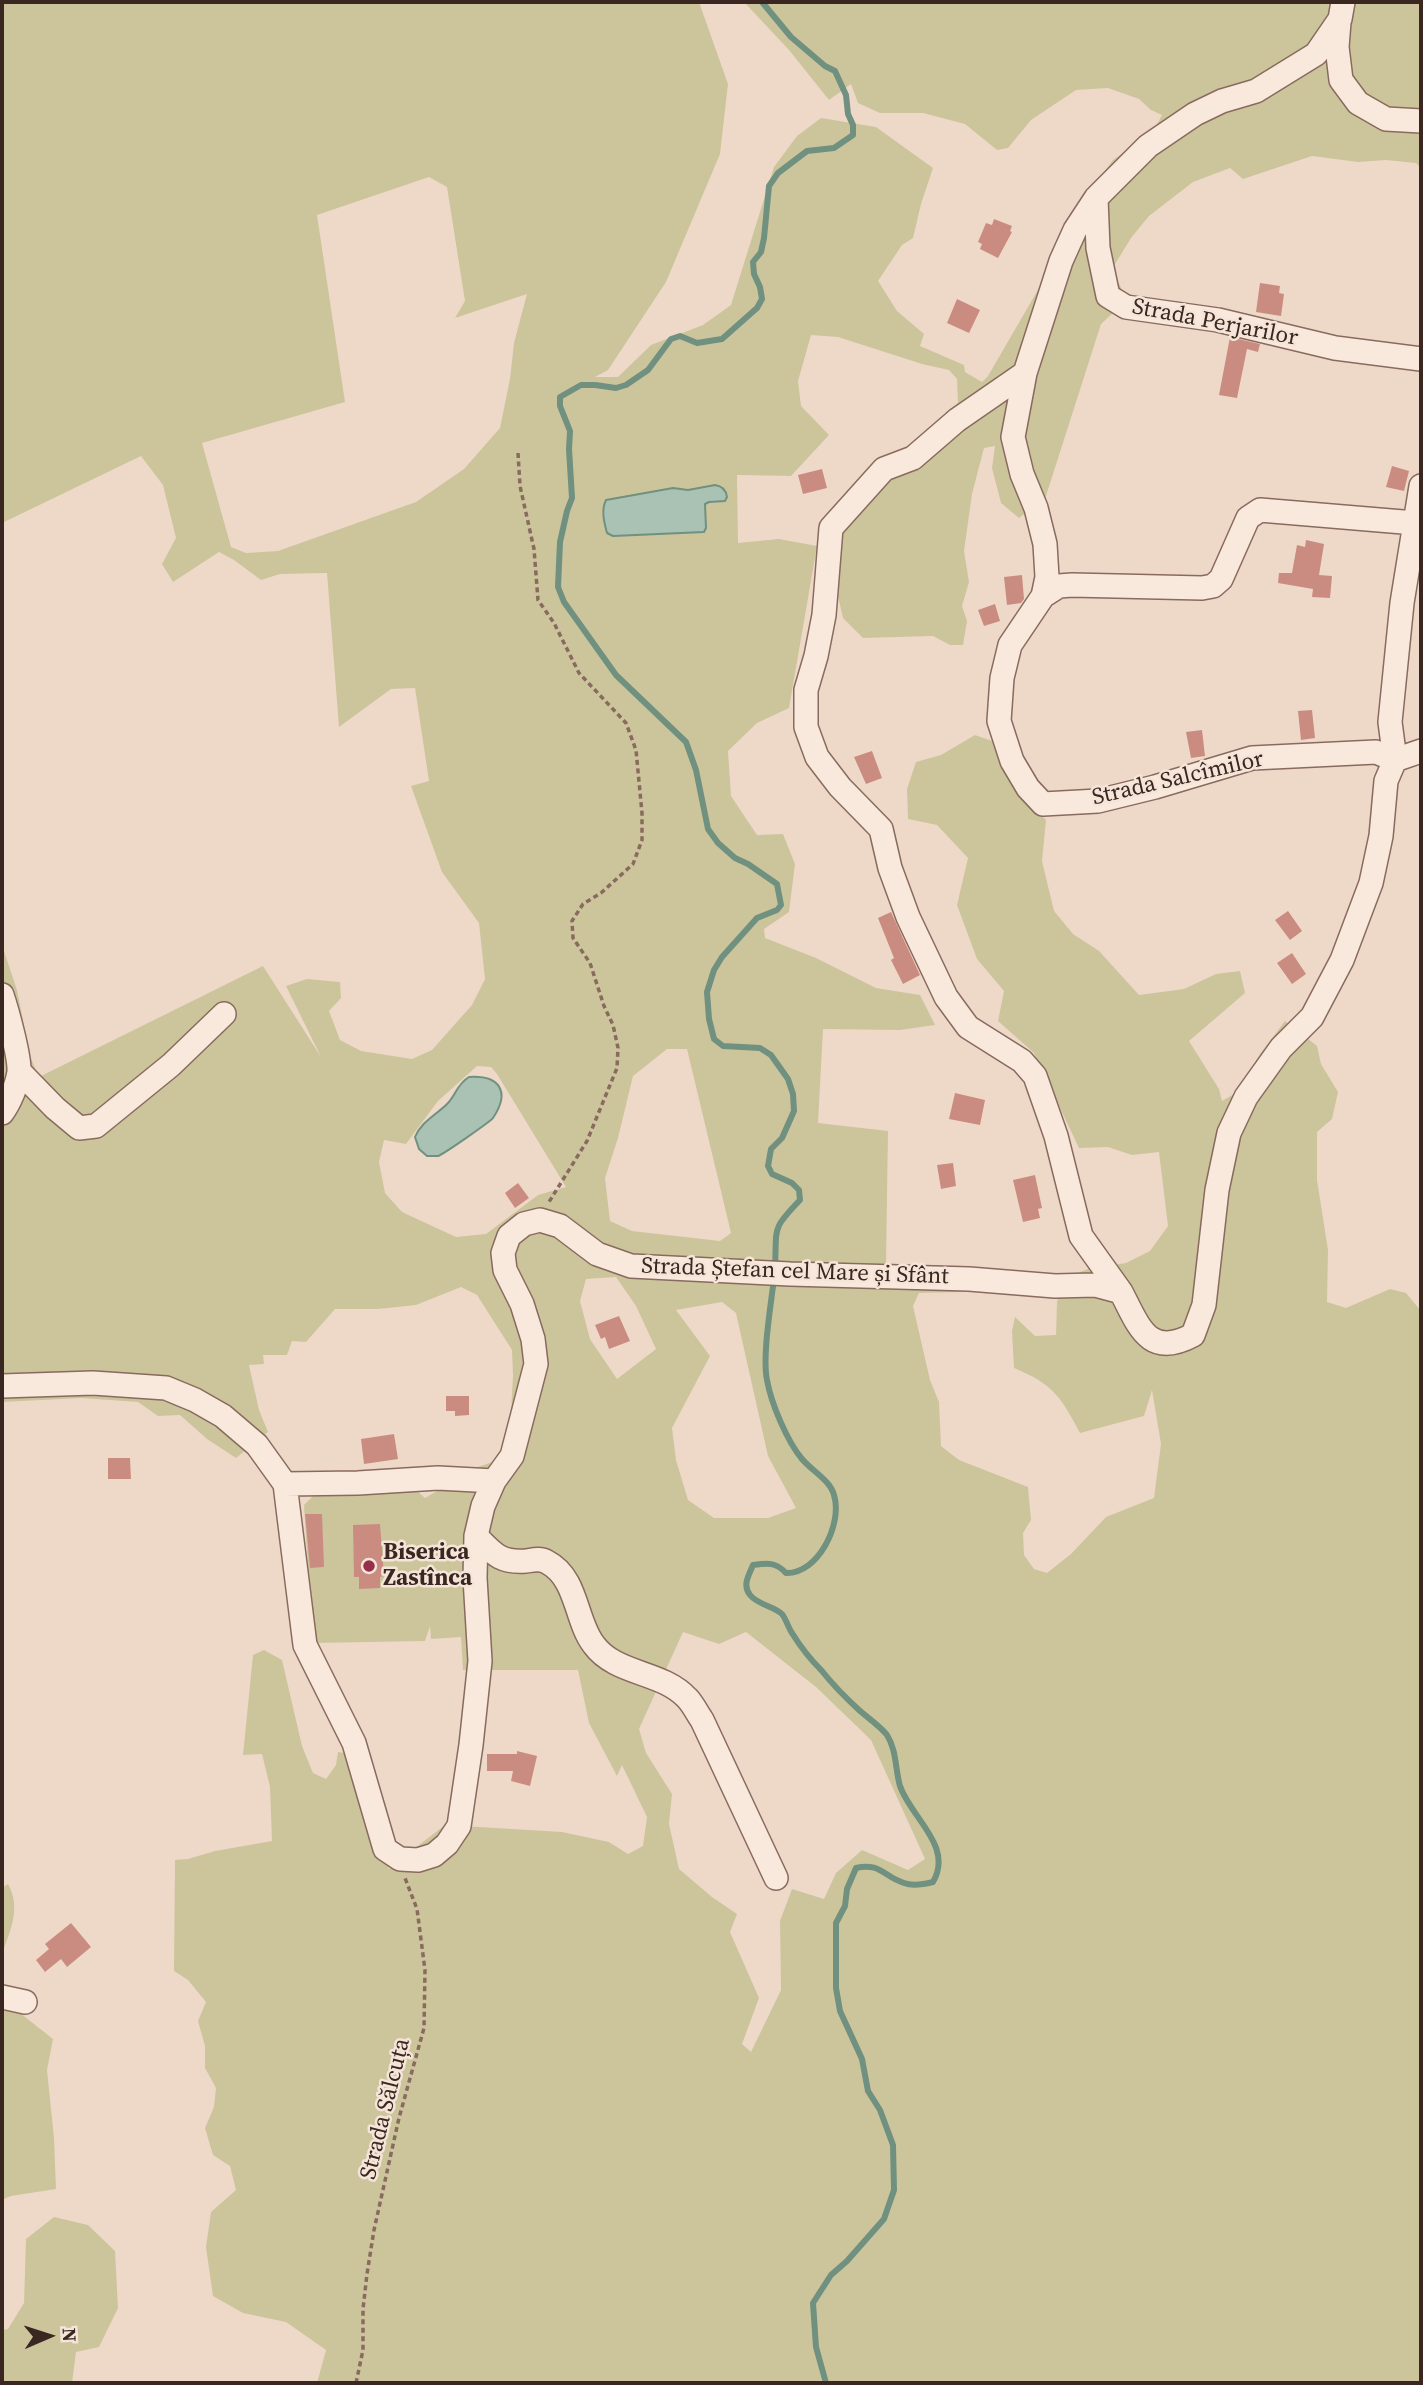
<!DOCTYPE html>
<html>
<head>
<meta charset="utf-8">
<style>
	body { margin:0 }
	#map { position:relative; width:1423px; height:2385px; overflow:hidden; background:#eed9c9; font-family:"Source Serif 4",serif }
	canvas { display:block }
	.frame { position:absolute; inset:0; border:4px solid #3a2721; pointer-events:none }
	.north { position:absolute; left:14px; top:2301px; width:70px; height:70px; -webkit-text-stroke:5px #f5e5d8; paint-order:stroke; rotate:87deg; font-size:19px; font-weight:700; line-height:28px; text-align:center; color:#3a2721 }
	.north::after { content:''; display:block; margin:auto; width:24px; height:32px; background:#3a2721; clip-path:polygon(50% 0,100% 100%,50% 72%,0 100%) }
</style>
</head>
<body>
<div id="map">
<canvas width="1423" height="2385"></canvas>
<div class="frame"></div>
<div class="north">N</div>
</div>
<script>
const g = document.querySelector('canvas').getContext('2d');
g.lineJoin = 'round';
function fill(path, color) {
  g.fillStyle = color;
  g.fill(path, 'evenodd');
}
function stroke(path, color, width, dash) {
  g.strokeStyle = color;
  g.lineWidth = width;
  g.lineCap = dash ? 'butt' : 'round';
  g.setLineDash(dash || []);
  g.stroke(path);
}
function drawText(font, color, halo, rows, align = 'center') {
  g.font = font + ' "Source Serif 4",serif';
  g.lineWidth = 5;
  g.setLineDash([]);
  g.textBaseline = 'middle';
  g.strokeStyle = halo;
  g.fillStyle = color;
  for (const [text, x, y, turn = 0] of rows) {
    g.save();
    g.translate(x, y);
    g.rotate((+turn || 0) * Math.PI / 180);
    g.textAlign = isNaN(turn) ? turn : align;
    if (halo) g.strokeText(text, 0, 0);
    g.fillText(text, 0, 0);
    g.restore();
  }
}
fill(new Path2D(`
	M2 2H699L728 84 720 154 666 282 608 370 595 377H618L651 345 703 325 731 305 774 167 797 136 821 118 876 127 933 168 921 204 913 238 902 245 878 281 897 311 924 334 920 346 964 365 965 372 982 382 988 376 1039 288 1072 215 1113 160 1154 130 1162 115 1151 110 1139 99 1108 88 1076 90 1031 120 1008 148 997 150 965 124 923 113H880L858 103 851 84 829 100 789 50 744 2H1421V168L1416 163 1386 160 1358 162 1312 156 1243 179 1230 168 1193 182 1149 216 1131 238 1112 269 1125 296 1114 312 1101 324 1045 499 1019 518 1001 503 992 468 995 446 984 448 972 494 964 551 969 582 962 606 967 621 963 645H950L933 636 863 638 843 618 837 592 833 560 837 530 867 497 961 423 945 413 958 403 957 379 949 370 922 364 838 337 811 335 798 381 801 406 829 435 791 476 737 475 738 543 779 539 817 546 789 708 757 723 728 751 731 796 757 835 783 834 795 864 789 912 764 929 765 938 816 958 876 988 920 995 935 1025 900 1030 823 1029 818 1123 888 1131 886 1263 956 1268 963 1292 919 1293 913 1306 930 1380 939 1402 941 1446 959 1460 1028 1487 1031 1520 1023 1533 1024 1555 1034 1569 1047 1573 1071 1554 1106 1517 1154 1498 1161 1444 1152 1390 1144 1416 1080 1433C1061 1397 1053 1384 1014 1368L1012 1331 1015 1317 1035 1336 1056 1335 1057 1302 1064 1278 1088 1269 1126 1263 1150 1251 1168 1226 1159 1152 1132 1155 1108 1147 1079 1148 1034 1053 998 1021 1004 991 977 959 957 905 968 858 937 825 908 819 907 789 916 762 941 755 975 735 992 741 1019 794 1046 820 1042 861 1054 911 1073 934 1099 951 1139 995 1184 989 1216 974 1240 971 1245 993 1189 1041 1219 1089 1222 1101 1236 1093 1260 1054 1285 1021 1317 1046 1321 1064 1338 1092 1332 1119 1317 1132V1180L1328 1250 1327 1302 1346 1308 1390 1289 1406 1293 1421 1311V2383H317L326 2350 286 2322 243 2313 213 2296 206 2247 211 2212 236 2190 230 2166 213 2155 205 2128 214 2107 216 2088 205 2068V2046L198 2021 206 2002 188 1980 174 1971 175 1860 188 1859 215 1851 272 1841 270 1787 262 1754 243 1755 253 1655 264 1650 282 1660 302 1746 313 1773 326 1779 336 1765 338 1752 344 1753 352 1757 389 1864 388 1869 445 1825 562 1832 609 1842 628 1854 643 1846 647 1817 622 1765 617 1776 589 1723 578 1670H463L461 1637 431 1639 430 1626 425 1641 313 1643 304 1505 317 1492 416 1490 425 1498 478 1467 501 1459 510 1432 513 1376 512 1350 477 1295 461 1287 416 1305 378 1309H335L306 1342 292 1341 287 1355H263L264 1364 249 1365 259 1410 268 1432 236 1458 207 1439 180 1415 158 1416 138 1402 81 1398 2 1402V945L17 990 30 1056 39 1077 263 966 321 1057 286 986 307 979 340 982 341 998 329 1011 340 1040 361 1051 412 1059 432 1050 472 1005 485 979 479 923 442 872 411 786 429 781 415 688 391 689 339 727 327 573 280 574 261 580 234 560 219 552 173 582 162 564 176 538 163 485 141 456 2 523ZM429 177 447 187 465 301 455 318 527 294 514 343 510 379 500 428 464 469 416 502 278 551 246 553 231 547 202 443 345 402 317 215ZM667 1049H687L731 1233 720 1241 632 1231 610 1221 605 1178 618 1138 633 1076ZM477 1066 491 1067 497 1074 566 1187 538 1195 486 1234 456 1237 402 1212 385 1193 379 1162 384 1140 406 1144 438 1101ZM616 1277 636 1306 656 1349 617 1379 590 1339 580 1301 586 1279ZM722 1302 736 1313 768 1456 796 1508 768 1518H714L688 1500 676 1460 672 1428 710 1356 676 1310ZM683 1632 719 1644 746 1632 816 1687 871 1740 925 1859 908 1870 862 1850 836 1873 824 1899 792 1889 780 1921 781 1990 751 2052 742 2044 759 1998 730 1932 737 1914 712 1897 679 1869 669 1824 672 1794 646 1753 639 1729Z
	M8 1884C21 1907 11 1930 2 1953V1888Z
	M2 2009 20 2013 53 2039 47 2070 54 2138 56 2189 11 2196 2 2200Z
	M54 2217 88 2225 115 2251 118 2308 99 2347 76 2352 72 2383H2V2330L8 2329 24 2303 26 2239Z`), '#ccc59c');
const water = new Path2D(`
	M715 485C722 486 726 489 727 497L725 501 709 502 705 504 706 528 704 532 613 536 607 533C604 522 601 510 606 500L673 488 688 490Z
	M469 1077C499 1075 511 1091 493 1118 491 1121 444 1154 438 1156 437 1156 429 1156 427 1156L419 1149 415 1137C421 1122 436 1115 447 1104 456 1095 457 1084 469 1077Z`);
fill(water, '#a9c2b4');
stroke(water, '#709080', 2);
stroke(new Path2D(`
	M762 2 791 37 825 66 835 71 846 95 848 114 853 125V135L834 148 807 151 778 173 769 186 764 238 761 252 753 262 754 274 760 287 762 299 757 308 722 339 697 343 680 336 671 339 648 370 626 385 616 388 595 385H581L560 397V406L570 431 569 449 572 498 567 511 560 542 558 587 564 602 616 675 686 742 696 770 708 829 718 843 735 858 748 864 777 884 781 905 777 910 757 918 722 957 714 970 707 992 709 1019 714 1039 723 1046 760 1048 771 1055 788 1079 793 1094 794 1111 782 1138 771 1149 768 1166 772 1174 792 1183 799 1190 800 1200C771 1230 777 1227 775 1267
	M774 1278C771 1305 762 1356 767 1380 771 1403 787 1441 802 1459 812 1471 830 1480 834 1495 843 1524 818 1574 786 1573 776 1562 768 1563 753 1565 749 1575 742 1585 750 1595 758 1605 774 1606 782 1614 786 1619 788 1627 792 1633 800 1646 811 1660 822 1671 833 1685 846 1698 859 1710 868 1718 880 1726 887 1735 897 1751 895 1769 900 1786 911 1818 954 1846 933 1882 925 1884 912 1886 904 1883 884 1877 880 1862 856 1868L847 1889 845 1906 836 1923V1988L840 2011 862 2059 868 2091 880 2110 893 2145 894 2190 884 2219 847 2261 831 2275 813 2303 816 2347 826 2383`), '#709080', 6);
fill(new Path2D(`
	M994 219 1012 226 1010 231 1012 232 998 258 980 249 982 244 978 242 986 223 992 225Z
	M1260 283 1280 286 1279 293 1284 294 1281 316 1256 312Z
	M957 299 980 310 969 333 947 323Z
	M1230 337 1260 344 1258 352 1247 349 1237 398 1219 395Z
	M1392 466 1409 471 1404 491 1386 487Z
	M822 469 827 488 803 494 798 475Z
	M1306 540 1324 544 1319 575 1332 576 1330 598 1312 597 1313 589 1278 583 1279 573H1292L1297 545 1305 547Z
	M1022 575 1024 599 1021 603 1007 605 1004 577Z
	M995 604 1000 621 984 626 978 610Z
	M1312 710 1315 738 1301 740 1298 711Z
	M1202 730 1205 756 1191 758 1186 732Z
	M872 751 882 778 866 784 854 757Z
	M1288 911 1302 931 1290 940 1275 920Z
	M891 912 920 975 903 984 891 960 894 958 878 918Z
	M1292 953 1306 974 1292 984 1277 963Z
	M955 1093 985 1100 980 1125 949 1119Z
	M953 1163 956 1186 941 1189 937 1165Z
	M1035 1175 1042 1208 1038 1209 1040 1218 1023 1222 1013 1180Z
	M518 1183 529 1198 515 1208 505 1193Z
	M619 1316 630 1341 609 1349 605 1337 601 1339 595 1325Z
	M446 1396H469V1415L455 1416V1411H446Z
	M394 1434 398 1459 364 1464 361 1439Z
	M108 1458H130L131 1479H108Z
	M305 1514H322L324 1567 310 1568Z
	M380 1524 384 1576 380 1577V1588L359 1589V1577H354L353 1525Z
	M517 1751 537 1756 530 1786 511 1781 513 1771H487V1754H517Z
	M71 1923 91 1947 67 1967 61 1959 45 1972 36 1960 49 1949 45 1944Z`), '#ca8c80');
const minor = new Path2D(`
	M1343 2 1340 19 1316 54 1256 91 1222 101 1195 114 1148 146 1096 198 1075 230 1061 261 1025 373 1013 437 1022 474 1036 508 1045 544 1047 577 1043 596 1010 645 1002 678 999 721 1012 761 1028 788 1043 804 1098 801 1155 787 1252 758 1376 752 1395 760
	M1339 22 1337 47 1341 80 1358 103 1386 119 1421 121
	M1096 198 1098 248 1108 296 1126 307 1218 320 1335 348 1421 359
	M1025 373 957 420 913 458 884 469 831 528 824 615 816 656 806 690V727L817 757 840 787 881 829 890 868 908 917 946 997 968 1027 1022 1061 1035 1076 1056 1136 1081 1236 1121 1292
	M1043 596 1059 586 1072 585 1202 588 1213 586 1221 579 1248 518 1260 510 1415 523
	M1395 760 1390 722 1402 603 1421 486
	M2 995C7 1010 20 1057 19 1072 17 1085 10 1102 2 1113
	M19 1071 55 1108 79 1128 96 1126 171 1065 224 1014
	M2 1386 93 1383 166 1388 195 1400 223 1416 257 1445 285 1484 305 1645 354 1743 385 1849 400 1859 418 1860 434 1855 447 1844 459 1826 471 1745 480 1661 475 1578 476 1536 483 1506 494 1481 512 1456 536 1364 533 1339 522 1304 505 1270 503 1253 509 1236 524 1224 540 1220 560 1226 597 1254 631 1266 790 1274 969 1279 1055 1286 1095 1285 1121 1292C1139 1326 1148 1359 1193 1335L1204 1305 1217 1190 1229 1133 1246 1097 1281 1048 1312 1017 1342 960 1371 883 1381 836 1386 781 1395 760 1421 751
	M285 1484 358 1483 438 1478 494 1481
	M476 1536C493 1553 499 1563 526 1561 533 1560 540 1558 547 1562 578 1578 575 1621 594 1645 616 1675 662 1671 687 1698 693 1704 697 1713 702 1720L776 1878
	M2 1997 25 2002`);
stroke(minor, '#896a5e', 26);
stroke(new Path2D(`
	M518 453 520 486 534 549 538 600 554 623 579 673 626 723 636 750 642 813V840L633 864 601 893 583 904 572 921 573 938 590 963 604 1006 613 1025 618 1048 617 1068 587 1141 549 1202
	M356 2383 363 2350V2309L367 2274 374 2230 399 2118 424 2028 425 1970 417 1909 405 1878`), '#896a5e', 3.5, [5, 3.5]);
stroke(minor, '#f8e9dc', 23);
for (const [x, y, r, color] of [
	[369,1566,7,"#972f4a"]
]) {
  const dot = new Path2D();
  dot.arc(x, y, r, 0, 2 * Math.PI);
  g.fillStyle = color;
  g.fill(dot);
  stroke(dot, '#f5e5d8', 2.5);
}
drawText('23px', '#3a2721', '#f5e5d8', [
	["Strada Perjarilor",1215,323,11],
	["Strada Salcîmilor",1178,779,-13],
	["Strada Ștefan cel Mare și Sfânt",795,1272,2],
	["Strada Sălcuța",386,2109,-76]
]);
drawText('bold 23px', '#3a2721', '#f5e5d8', [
	["Biserica",383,1553],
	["Zastînca",383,1579]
], 'left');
</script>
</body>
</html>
